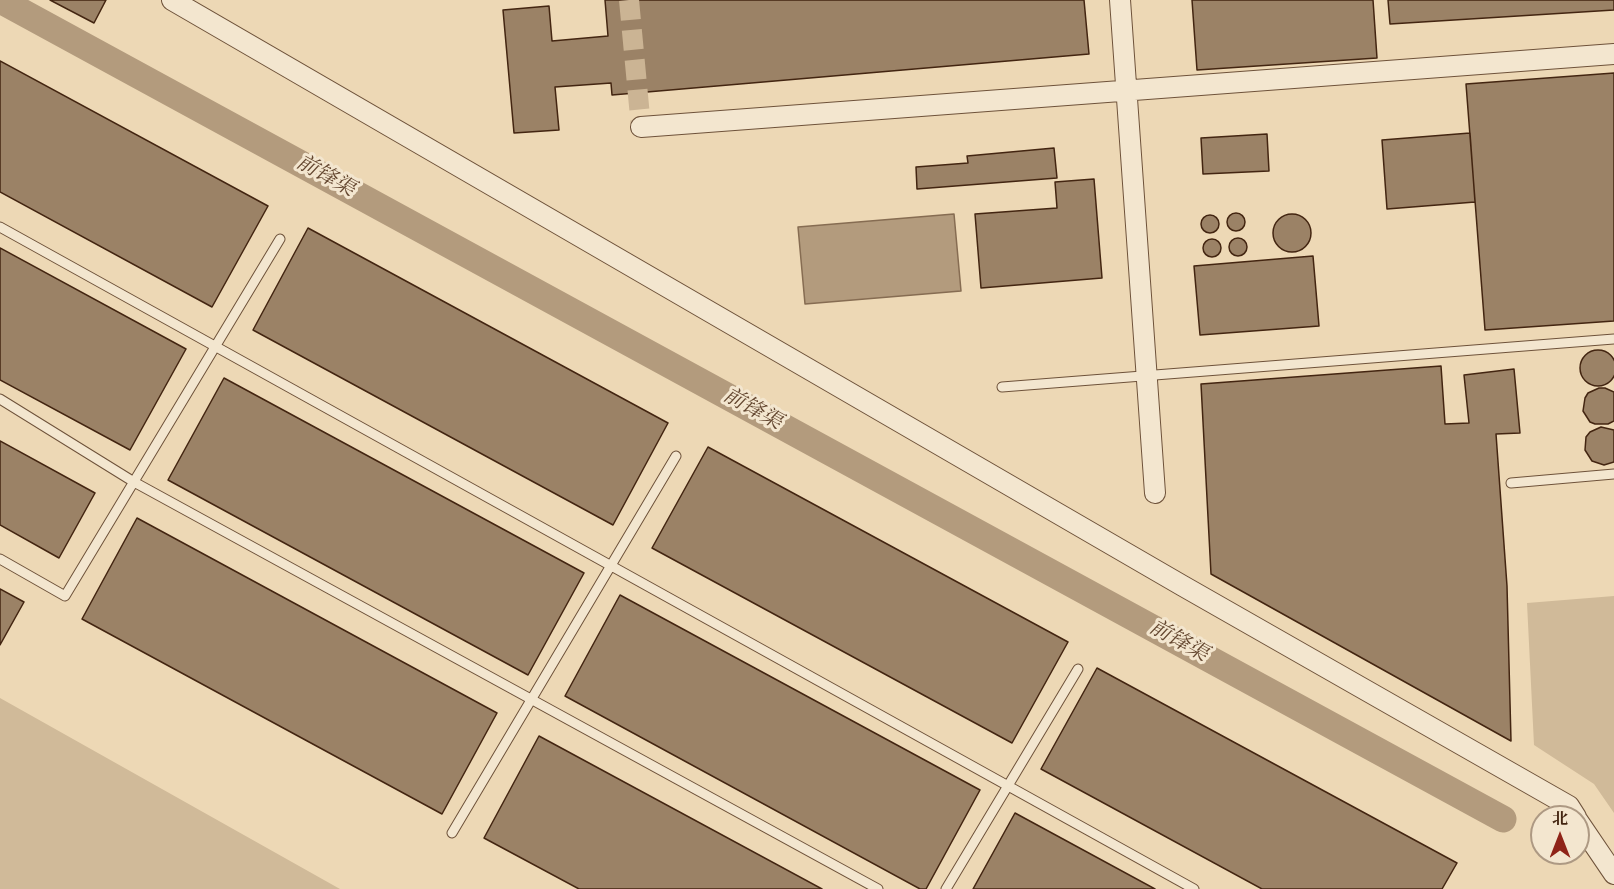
<!DOCTYPE html>
<html>
<head>
<meta charset="utf-8">
<style>
	body { margin:0 }
	#map { position:relative; width:1614px; height:889px; overflow:hidden; background:#edd8b5; font-family:"IM FELL Double Pica","Noto Serif SC",serif }
	canvas { display:block }
	.north { position:absolute; left:1530px; top:805px; width:60px; height:60px; box-sizing:border-box; background:#f3e6cf; border:2px solid #ad9983; border-radius:50%; rotate:0deg; font-size:16px; font-weight:700; line-height:24px; text-align:center; color:#432511 }
	.north::after { content:''; display:block; margin:auto; width:21px; height:27px; background:#8f2418; clip-path:polygon(50% 0,100% 100%,50% 72%,0 100%) }
</style>
</head>
<body>
<div id="map">
<canvas width="1614" height="889"></canvas>
<div class="north">北</div>
</div>
<script>
const g = document.querySelector('canvas').getContext('2d');
g.lineJoin = 'round';
function fill(path, color) {
  g.fillStyle = color;
  g.fill(path, 'evenodd');
}
function stroke(path, color, width, dash) {
  g.strokeStyle = color;
  g.lineWidth = width;
  g.lineCap = dash ? 'butt' : 'round';
  g.setLineDash(dash || []);
  g.stroke(path);
}
function drawText(font, color, halo, rows, align = 'center') {
  g.font = font + ' "IM FELL Double Pica","Noto Serif SC",serif';
  g.lineWidth = 6;
  g.setLineDash([]);
  g.textBaseline = 'middle';
  g.strokeStyle = halo;
  g.fillStyle = color;
  for (const [text, x, y, turn = 0] of rows) {
    g.save();
    g.translate(x, y);
    g.rotate((+turn || 0) * Math.PI / 180);
    g.textAlign = isNaN(turn) ? turn : align;
    if (halo) g.strokeText(text, 0, 0);
    g.fillText(text, 0, 0);
    g.restore();
  }
}
fill(new Path2D(`
	M1614 596V813L1594 784 1534 745 1527 603Z
	M0 698 340 889H0Z`), '#d0ba99');
const water = new Path2D(`
	M954 214 961 291 805 304 798 227Z`);
fill(water, '#b39b7d');
stroke(water, '#866c52', 1.5);
stroke(new Path2D(`
	M0 0 1503 819`), '#b39b7d', 27);
const building = new Path2D(`
	M50 0H106L94 23Z
	M605 0H1084L1089 54 612 95 611 83 555 87 559 130 514 133 503 10 549 6 552 41 608 36Z
	M1192 0H1373L1377 58 1197 70Z
	M1388 0H1614V10L1390 24Z
	M0 61 268 206 212 307 0 192Z
	M1614 73V321L1485 330 1466 84Z
	M1470 133 1475 202 1387 209 1382 140Z
	M1267 134 1269 171 1203 174 1201 138Z
	M1054 148 1057 178 917 189 916 167 968 163 967 156Z
	M1094 179 1102 278 981 288 975 214 1057 208 1055 182Z
	M1227 222a9 9 0 1 1 18 0a9 9 0 1 1-18 0Z
	M1273 233a19 19 0 1 1 38 0a19 19 0 1 1-38 0Z
	M1201 224a9 9 0 1 1 18 0a9 9 0 1 1-18 0Z
	M308 228 668 423 613 525 253 330Z
	M1229 247a9 9 0 1 1 18 0a9 9 0 1 1-18 0Z
	M1203 248a9 9 0 1 1 18 0a9 9 0 1 1-18 0Z
	M0 248 186 349 130 450 0 380Z
	M1313 256 1319 326 1200 335 1194 266Z
	M1580 368a18 18 0 1 1 36 0a18 18 0 1 1-36 0Z
	M1441 366 1445 424 1469 423 1464 375 1514 369 1520 433 1496 434 1507 586 1511 741 1211 574 1201 384Z
	M224 378 584 573 528 675 168 480Z
	M1599 388H1605L1614 392V421L1608 424H1595L1590 422 1583 411 1585 398 1588 393Z
	M1601 427 1614 430V462L1604 465 1592 461 1585 450 1586 437 1590 432Z
	M0 441 95 493 59 558 0 525Z
	M708 447 1068 642 1012 743 652 548Z
	M137 518 497 713 442 814 82 619Z
	M0 589 24 602 0 645Z
	M620 595 980 790 926 889H920L565 696Z
	M1097 668 1457 863 1442 889H1262L1041 769Z
	M539 736 822 889H579L484 838Z
	M1015 813 1155 889H973Z`);
fill(building, '#9b8266');
stroke(building, '#432511', 1.5);
stroke(new Path2D(`
	M629 0 641 127`), '#cbb494', 20, [20, 10]);
const lane = new Path2D(`
	M0 227 1194 889
	M1002 387 1614 339
	M0 399 134 482 878 889
	M1511 483 1614 474
	M0 559 65 596 280 239
	M452 833 676 456
	M946 889 1078 669`);
const street = new Path2D(`
	M172 0 1183 586 1569 806 1576 817
	M1120 0 1155 493
	M641 127 1614 54
	M1578 821 1614 874`);
stroke(lane, '#6e523a', 11);
stroke(street, '#6e523a', 22);
stroke(lane, '#f3e6cf', 9);
stroke(street, '#f3e6cf', 20);
drawText('italic 21px', '#654831', '#f3e6cf', [
	["前锋渠",325,177,29],
	["前锋渠",752,410,29],
	["前锋渠",1178,642,29]
]);
</script>
</body>
</html>
